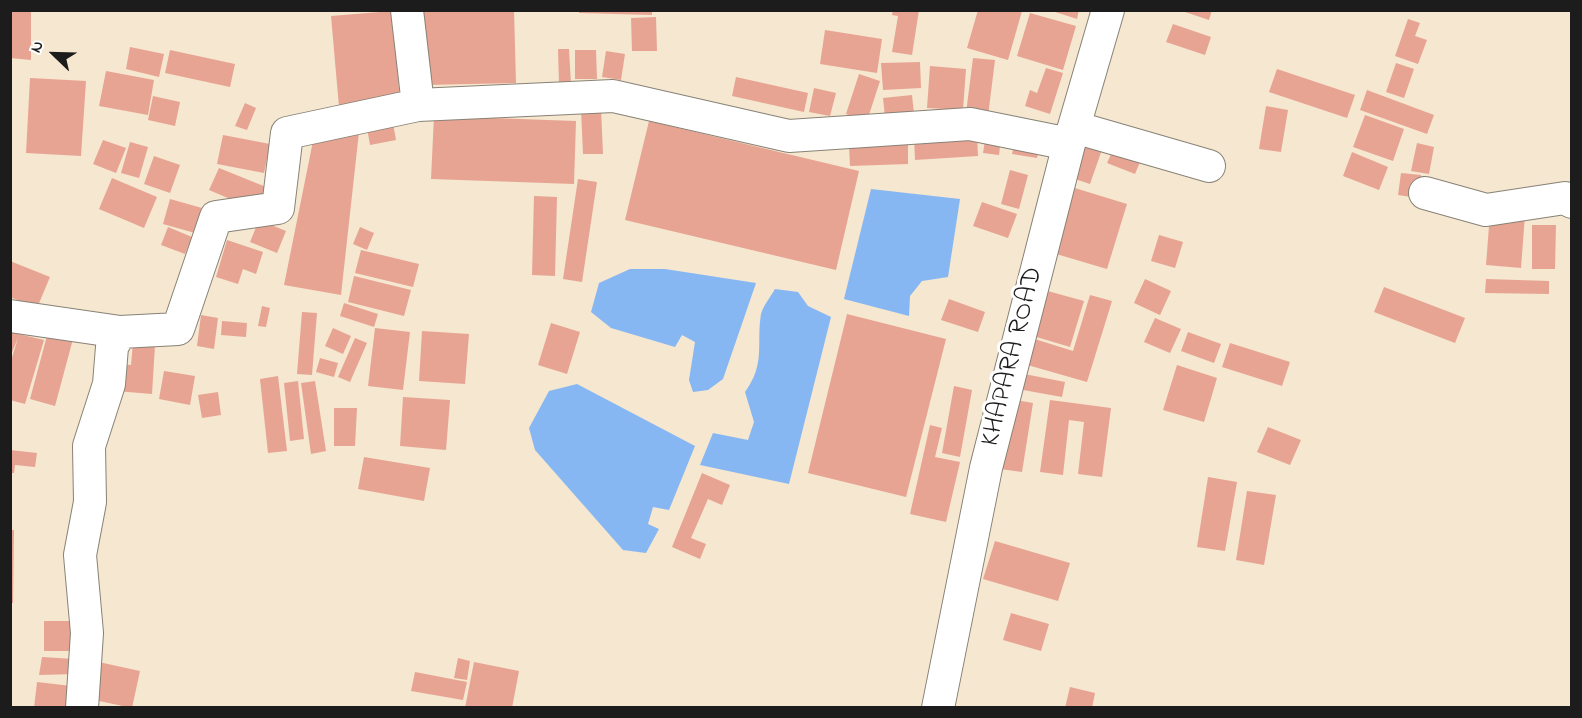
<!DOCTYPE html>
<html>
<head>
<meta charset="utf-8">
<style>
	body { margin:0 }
	#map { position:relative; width:1582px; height:718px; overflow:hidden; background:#f5e7d0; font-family:"Indie Flower",sans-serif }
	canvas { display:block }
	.frame { position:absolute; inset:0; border:12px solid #1c1c1c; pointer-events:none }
	.north { position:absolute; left:24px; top:24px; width:60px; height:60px; -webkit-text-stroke:4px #fff; paint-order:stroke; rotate:293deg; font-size:16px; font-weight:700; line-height:24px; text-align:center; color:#1c1c1c }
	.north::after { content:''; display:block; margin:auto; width:21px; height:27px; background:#1c1c1c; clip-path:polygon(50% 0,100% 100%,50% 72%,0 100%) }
</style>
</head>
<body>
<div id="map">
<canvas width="1582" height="718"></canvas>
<div class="frame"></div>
<div class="north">N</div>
</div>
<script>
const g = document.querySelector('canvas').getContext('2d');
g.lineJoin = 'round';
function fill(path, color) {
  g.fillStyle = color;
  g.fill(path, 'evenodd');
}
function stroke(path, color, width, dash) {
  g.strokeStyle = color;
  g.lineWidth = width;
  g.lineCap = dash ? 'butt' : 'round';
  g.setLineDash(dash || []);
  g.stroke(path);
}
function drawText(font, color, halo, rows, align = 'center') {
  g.font = font + ' "Indie Flower",sans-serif';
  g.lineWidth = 6;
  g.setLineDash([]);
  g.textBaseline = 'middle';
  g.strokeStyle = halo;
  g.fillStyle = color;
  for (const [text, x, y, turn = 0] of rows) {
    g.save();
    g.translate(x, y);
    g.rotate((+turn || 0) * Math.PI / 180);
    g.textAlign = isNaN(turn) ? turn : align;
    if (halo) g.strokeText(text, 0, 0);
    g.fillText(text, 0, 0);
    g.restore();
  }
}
fill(new Path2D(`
	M871 189 960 199 948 277 922 281 910 296 909 316 844 299Z
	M630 269H665L756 283 723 379 708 390 693 392 689 380 695 342 682 335 675 347 611 328 591 312 599 283Z
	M775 289 798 292 808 306 831 317 789 484 700 465 713 433 748 440 754 422 745 392C766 363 756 345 761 314 763 306 771 296 775 289Z
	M577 384 695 446 669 510 653 507 648 524 659 529 646 553 623 550 535 450 529 428 549 391Z`), '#87b7f2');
fill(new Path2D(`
	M10 10H31V60L10 58Z
	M422 10H514L516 83 424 85Z
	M579 10H652V15L579 13Z
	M893 10H919L912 55 892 52 898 16 892 15Z
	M978 10 1022 11 1008 60 967 48Z
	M1049 10H1079L1077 19Z
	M1179 10H1212L1209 20Z
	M392 11 400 101 339 107 331 16Z
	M1030 13 1076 26 1063 70 1017 56Z
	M656 17 657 51H632L631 18Z
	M1408 19 1420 23 1415 36 1427 40 1418 64 1395 56Z
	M1173 24 1211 37 1205 55 1166 42Z
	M825 30 882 39 877 73 820 64Z
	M130 47 164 54 159 77 126 69Z
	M558 49H569L571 84H559Z
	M170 50 235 64 230 87 165 73Z
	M575 50H596L597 79H575Z
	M606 51 625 54 621 80 602 77Z
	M973 58 995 60 988 116 966 113Z
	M920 62 921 88 883 90 881 63Z
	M1396 63 1414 69 1404 98 1386 92Z
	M930 66 966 69 963 110 927 108Z
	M1046 68 1063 73 1050 114 1025 106 1030 90 1037 93Z
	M1277 69 1355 95 1347 118 1269 92Z
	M106 71 154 80 148 115 99 106Z
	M859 74 880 81 867 121 846 114Z
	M736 77 808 93 804 112 732 96Z
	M30 78 86 81 81 156 26 153Z
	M814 88 836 93 830 116 809 112Z
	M1367 90 1434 115 1427 134 1360 110Z
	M912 95 914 114 885 117 883 98Z
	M153 96 180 102 175 126 148 120Z
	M245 103 256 108 247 130 235 126Z
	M1266 106 1288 110 1281 152 1259 149Z
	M601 108 603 154H583L581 109Z
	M1365 115 1404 129 1393 161 1353 147Z
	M434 116 576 121 574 184 431 179Z
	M649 121 859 171 836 270 625 220Z
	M393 123 396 140 370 145 367 128Z
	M1085 131 1106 138 1090 184 1069 177Z
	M359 132 341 295 284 285 314 136Z
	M977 134 978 156 915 160 914 137Z
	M986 134 1001 137 999 155 983 153Z
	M223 135 270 144 264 173 217 164Z
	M1118 139 1145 150 1135 174 1107 163Z
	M103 140 126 148 116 173 93 164Z
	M1015 140 1040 145 1037 158 1012 154Z
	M130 142 148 147 139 178 121 173Z
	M908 142V164L850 166 849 145Z
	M1417 143 1434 147 1429 174 1411 171Z
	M1352 152 1388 167 1379 190 1343 176Z
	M154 156 180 165 170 193 144 184Z
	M219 168 266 187 256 210 209 190Z
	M1010 170 1028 175 1019 209 1001 204Z
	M1401 173 1421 175 1418 198 1398 195Z
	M112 178 157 197 144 228 99 209Z
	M578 179 597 182 582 282 563 279Z
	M1065 185 1127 204 1107 269 1046 251Z
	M534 196 557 197 555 276 532 275Z
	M170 199 202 208 195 233 163 224Z
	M982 202 1017 214 1008 238 973 226Z
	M1490 213 1525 215 1521 268 1486 265Z
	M259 220 286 231 277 253 250 242Z
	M1532 225H1556L1555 269H1532Z
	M168 227 192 237 185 254 161 245Z
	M360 227 374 233 367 250 353 244Z
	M1159 235 1183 242 1175 268 1151 261Z
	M227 240 263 252 256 274 243 269 238 284 216 277Z
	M361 250 419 264 413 287 355 273Z
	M10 261 50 277 37 308 10 297Z
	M354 276 411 290 404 316 348 302Z
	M1145 279 1171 291 1160 315 1134 303Z
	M1486 279 1549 281V294L1485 293Z
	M1033 287 1084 301 1070 347 1020 332Z
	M1384 287 1465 318 1455 343 1374 312Z
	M1090 295 1112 301 1087 382 1017 362 1025 336 1073 351Z
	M949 299 985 312 978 332 941 320Z
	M344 303 378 314 374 327 340 316Z
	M262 306 270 308 266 327 258 326Z
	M302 312 317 313 312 375 297 374Z
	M847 314 946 339 906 497 808 473Z
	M201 315 218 318 214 349 197 346Z
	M1155 318 1181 329 1170 353 1144 342Z
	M222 321 247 323 246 337 221 335Z
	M551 323 580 332 567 374 538 365Z
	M333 328 351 336 343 354 325 346Z
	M375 328 410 332 403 390 368 386Z
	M422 331 469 334 465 384 419 381Z
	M10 332 44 340 25 404 10 400V364L18 338 10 357Z
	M48 332 73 339 55 406 30 399Z
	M1188 332 1221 344 1214 363 1181 351Z
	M355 338 367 343 350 382 338 377Z
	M133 343 155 345 152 394 116 391 118 364 131 365Z
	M1230 343 1290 362 1282 386 1222 367Z
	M320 358 338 363 334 377 316 372Z
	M1177 365 1217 378 1204 422 1163 410Z
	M1004 370 1065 382 1062 397 1001 386Z
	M164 371 195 376 190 405 159 399Z
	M278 376 287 451 268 453 260 379Z
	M298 381 304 439 290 441 284 383Z
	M315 381 326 451 311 454 301 383Z
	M954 386 972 390 960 457 942 453Z
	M218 392 221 415 202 418 198 395Z
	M403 397 450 400 446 450 400 446Z
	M1004 398 1033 403 1022 472 993 468Z
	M1050 400 1111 408 1102 477 1078 474 1084 422 1069 420 1063 475 1040 472Z
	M334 408H357L355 446H334Z
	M930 425 942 428 935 457 960 462 946 522 910 514Z
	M1268 427 1301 440 1290 465 1257 452Z
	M10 450 37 453 35 467 15 465 14 473H10Z
	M364 457 430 468 424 501 358 489Z
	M702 473 730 485 722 505 708 499 691 538 706 544 700 559 672 547Z
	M1208 477 1237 482 1225 551 1197 547Z
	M1247 491 1276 495 1264 565 1236 560Z
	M10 530H14L13 603H10Z
	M995 541 1070 563 1058 601 983 579Z
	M1011 613 1049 624 1041 651 1003 640Z
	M44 621H84V651H44Z
	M42 657 74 659 75 674 39 675Z
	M458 658 470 661 467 680 454 678Z
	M94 661 140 671 132 708 85 698Z
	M474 662 519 671 512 708H465Z
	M415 672 467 682 463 700 411 691Z
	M37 682 80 687 77 708H34Z
	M1070 687 1095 693 1092 708H1065Z`), '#e8a493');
const minor = new Path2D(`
	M407 10 418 105
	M1074 127 1209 166
	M1425 193 1486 210 1565 198 1572 202
	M10 316 120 332 178 329 216 217 278 208 287 133 418 105 613 96 789 136 970 124 1069 144
	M82 708 87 633 80 555 90 502 89 446 109 384 112 347 120 332
	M938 708 986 468 1069 144 1108 10`);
stroke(minor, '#888276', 34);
stroke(minor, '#fff', 32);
drawText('27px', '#1c1c1c', '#fff', [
	["KHAPARA ROAD",1014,357,-76]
]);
</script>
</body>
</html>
